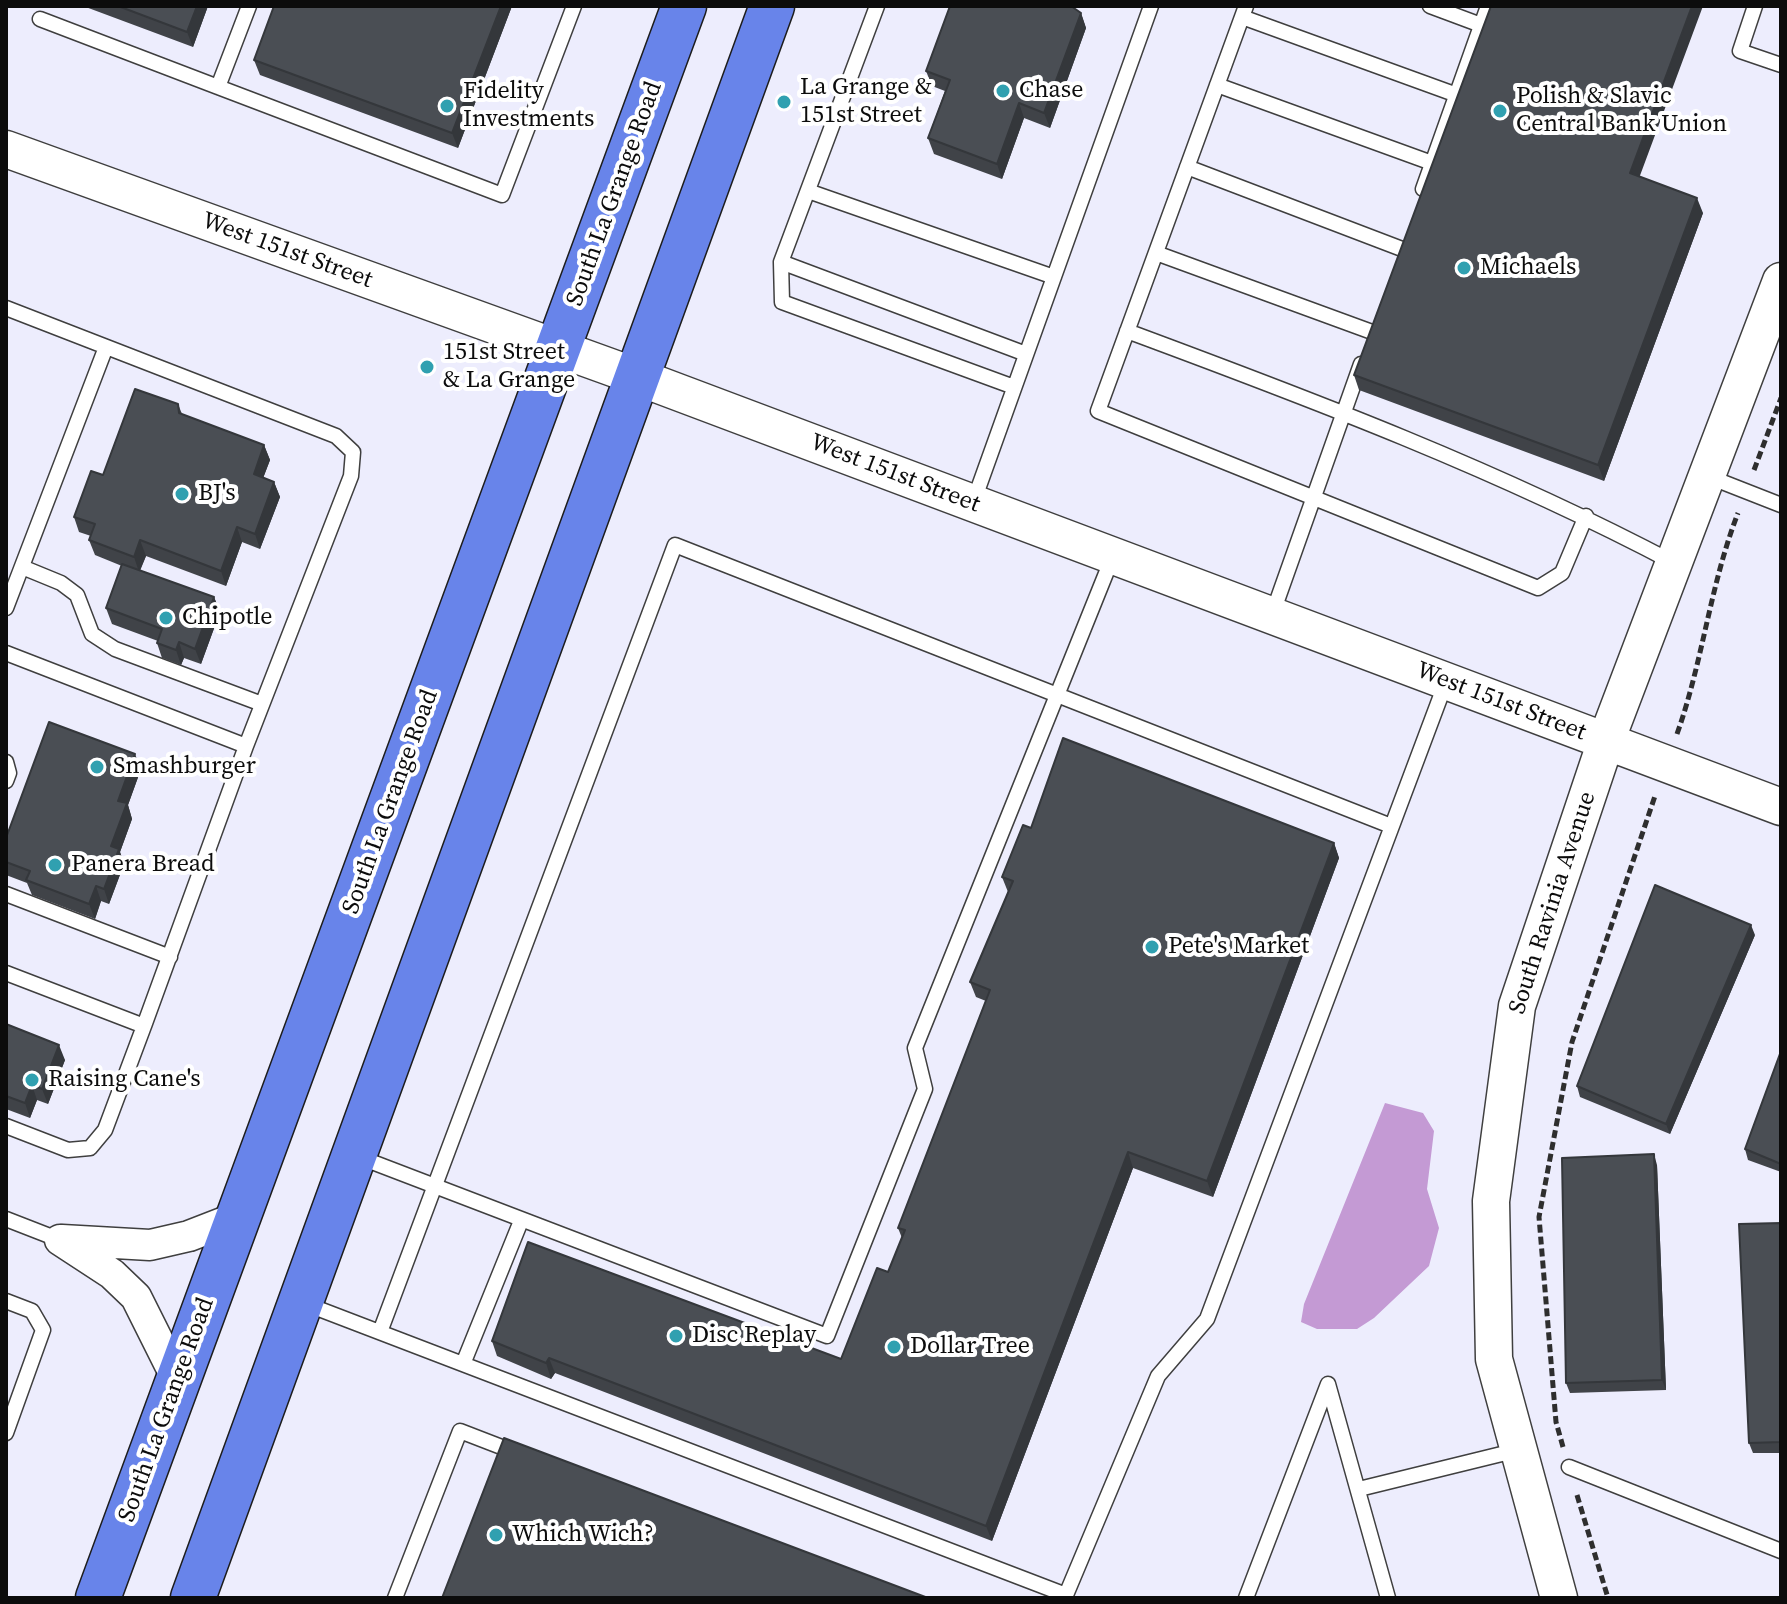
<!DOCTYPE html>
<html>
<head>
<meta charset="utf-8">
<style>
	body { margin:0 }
	#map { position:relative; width:1787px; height:1604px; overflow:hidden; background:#ededfd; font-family:"Source Serif 4",serif }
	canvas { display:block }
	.frame { position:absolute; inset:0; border:8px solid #0c0c0c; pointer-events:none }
</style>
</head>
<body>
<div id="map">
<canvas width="1787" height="1604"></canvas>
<div class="frame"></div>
</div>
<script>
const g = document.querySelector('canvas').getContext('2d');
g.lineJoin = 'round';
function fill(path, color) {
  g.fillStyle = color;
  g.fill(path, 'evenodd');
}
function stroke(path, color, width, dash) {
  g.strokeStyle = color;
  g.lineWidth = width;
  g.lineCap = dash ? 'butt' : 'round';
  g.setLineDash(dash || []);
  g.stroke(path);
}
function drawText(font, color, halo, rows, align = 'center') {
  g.font = font + ' "Source Serif 4",serif';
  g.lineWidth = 8;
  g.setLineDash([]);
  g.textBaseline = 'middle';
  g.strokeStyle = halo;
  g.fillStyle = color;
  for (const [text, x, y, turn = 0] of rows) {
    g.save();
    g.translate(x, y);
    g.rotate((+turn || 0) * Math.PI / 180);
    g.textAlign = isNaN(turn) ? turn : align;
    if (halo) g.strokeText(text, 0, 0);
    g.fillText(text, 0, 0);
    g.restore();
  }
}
fill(new Path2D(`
	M1385 1103 1423 1113 1434 1131 1427 1189 1439 1228 1429 1266 1374 1318 1357 1329H1317L1301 1322 1304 1304Z`), '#c49ad4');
const service = new Path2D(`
	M249 6 218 87 502 195 574 6
	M877 6 781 262 782 302 1014 387
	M1246 6 1098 411 1538 588 1562 573 1586 516
	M1430 6 1481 25
	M1755 6 1740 51 1781 65
	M1242 17 1457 95
	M40 19 218 87
	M1217 85 1432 163
	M1187 167 1402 249
	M1423 189 1488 6
	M808 191 1054 277
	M1156 253 1372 332
	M781 262 1026 354
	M6 308 336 436 353 452 351 476 246 746 144 1026 6 973
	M1127 331C1313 400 1498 470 1674 563
	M1707 476 1781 505
	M973 503 1151 6
	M22 567 61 583 77 595 92 634 115 649 262 704
	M6 608 106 347
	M1272 615 1361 364
	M6 653 246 746
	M6 762 9 773 6 781
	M6 894 170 957
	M6 1126 68 1150 90 1148 105 1130 144 1026
	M359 1157 827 1336 925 1089 915 1048 1113 556
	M6 1219 60 1240
	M6 1301 32 1311 43 1330 6 1433
	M306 1304 1066 1595 1158 1376 1207 1319 1446 682
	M380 1332 675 545 1391 826
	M463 1364 521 1221
	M1569 1467 1781 1551
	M1359 1489 1518 1450
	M395 1598 460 1431 517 1453
	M1246 1598 1328 1384 1388 1598`);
const minor = new Path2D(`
	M60 1240 112 1274 136 1297 178 1381
	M62 1240 150 1245 189 1236 238 1217`);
const tertiary = new Path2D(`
	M6 149 635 376 1781 807
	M1559 1598 1494 1359 1491 1201 1517 1006 1606 741 1781 281`);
const trunk = new Path2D(`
	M98 1598 684 6
	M193 1598 772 6`);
stroke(service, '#3f3f3f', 17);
stroke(minor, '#3f3f3f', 33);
stroke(tertiary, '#3f3f3f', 39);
stroke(trunk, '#1d1d1d', 47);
stroke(new Path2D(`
	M1754 470 1781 398
	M1677 734C1703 661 1710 585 1738 513
	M1563 1447 1556 1422 1539 1217 1572 1042 1655 796
	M1577 1495 1608 1598`), '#2e2e2e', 5, [8, 4]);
stroke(service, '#fff', 14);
stroke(minor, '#fff', 30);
stroke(tertiary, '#fff', 36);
stroke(trunk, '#6884ea', 44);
fill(new Path2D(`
	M83 6H208L193 47Z
	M274 6H512L458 148 260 75 254 60Z
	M1081 13 1086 28 1050 128 1024 118 1002 179 934 154 928 138 945 91 932 86 926 71Z
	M1640 177 1703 213 1604 481 1359 390 1354 375Z
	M178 404 182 414 264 445 270 460 263 478 274 482 280 497 260 549 242 542 226 586 146 556 140 571 214 597 220 612 201 664 184 658 181 665 162 658 157 643 158 641 112 624 106 608 122 566 95 555 89 540 91 536 79 532 74 517 103 475Z
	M141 769 128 805 132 819 120 852 124 864 109 904 101 901 95 919 32 895 27 883 6 875V838Z
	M1031 828 1334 843 1339 858 1213 1197 1133 1168 992 1541 555 1373 551 1379 497 1356 492 1341 841 1359 888 1272 902 1238 898 1228 986 1001 976 997 970 982 1008 892 1002 877Z
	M1755 935 1670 1134 1580 1097 1577 1086Z
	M6 1024 65 1060 48 1104 37 1100 30 1118 6 1109Z
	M1781 1051V1172L1748 1160 1745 1149Z
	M1657 1165 1666 1390 1570 1393 1566 1383Z
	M1781 1223V1453H1753L1749 1443Z`), '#404348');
fill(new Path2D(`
	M197 6H208L193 47 187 32Z
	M501 6H512L458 148 452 133Z
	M1692 6H1703L1635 189 1630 173Z
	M1081 13 1086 28 1050 128 1044 113Z
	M1019 103 1024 118 1002 179 997 164Z
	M1697 198 1703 213 1604 481 1598 465Z
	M264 445 270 460 259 489 254 474Z
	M274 482 280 497 260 549 255 534Z
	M237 527 242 542 226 586 221 571Z
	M140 540 146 556 139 572 134 557Z
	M214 597 220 612 201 664 195 649Z
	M179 642 184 658 181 665 176 650Z
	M135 754 141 769 128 805 132 819 120 852 124 864 109 904 104 889 118 801Z
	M1334 843 1339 858 1213 1197 1207 1181Z
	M96 886 101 901 95 919 89 904Z
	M1751 925 1755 935 1670 1134 1666 1124Z
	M59 1045 65 1060 48 1104 42 1089Z
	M32 1085 37 1100 30 1118 25 1103Z
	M1128 1152 1133 1168 992 1541 986 1526Z
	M1654 1154 1657 1165 1666 1390 1662 1380Z
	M549 1358 555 1373 551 1379 546 1363Z`), '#34373b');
const building = new Path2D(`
	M118 6H197L187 32Z
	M274 6H501L452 133 254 60Z
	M950 6H1071L1081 13 1044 113 1019 103 997 164 928 138 950 80 926 71Z
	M1491 6H1692L1630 173 1697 198 1598 465 1354 375Z
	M135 389 178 404 179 413 264 445 254 474 274 482 255 534 237 527 221 571 140 540 134 557 89 540 95 524 74 517 91 471 103 475Z
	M122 564 214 597 195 649 179 642 176 650 157 643 162 629 106 608Z
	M49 722 135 754 118 801 127 803 111 846 119 849 104 889 96 886 89 904 26 880 30 871 6 862V838Z
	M1063 738 1334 843 1207 1181 1128 1152 986 1526 549 1358 546 1363 492 1341 528 1242 841 1359 877 1268 888 1272 905 1230 898 1228 990 990 970 982 1013 881 1002 877 1023 825 1031 828Z
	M1655 885 1751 925 1666 1124 1577 1086Z
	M6 1024 59 1045 42 1089 32 1085 25 1103 6 1096Z
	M1781 1051V1164L1745 1149Z
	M1654 1154 1662 1380 1566 1383 1562 1158Z
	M1781 1223V1442L1749 1443 1739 1224Z
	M504 1438 928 1598H442Z`);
fill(building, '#4a4e54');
stroke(building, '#34373b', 2);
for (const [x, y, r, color] of [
	[1003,91,8,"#30a0b0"],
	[784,102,8,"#30a0b0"],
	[447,106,8,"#30a0b0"],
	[1500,111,8,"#30a0b0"],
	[1464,268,8,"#30a0b0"],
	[427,367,8,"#30a0b0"],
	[182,494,8,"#30a0b0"],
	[166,618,8,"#30a0b0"],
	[97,767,8,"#30a0b0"],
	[55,865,8,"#30a0b0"],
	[1152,947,8,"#30a0b0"],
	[32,1080,8,"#30a0b0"],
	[676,1336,8,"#30a0b0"],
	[894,1347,8,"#30a0b0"],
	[496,1535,8,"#30a0b0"]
]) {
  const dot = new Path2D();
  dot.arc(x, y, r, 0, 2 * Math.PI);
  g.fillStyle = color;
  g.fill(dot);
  stroke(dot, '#fff', 3);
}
drawText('24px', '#0c0c0c', '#fff', [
	["La Grange &",800,88],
	["151st Street",800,116],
	["Chase",1019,91],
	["Fidelity",463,92],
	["Investments",463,120],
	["Polish & Slavic",1516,97],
	["Central Bank Union",1516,125],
	["Michaels",1480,268],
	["151st Street",443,353],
	["& La Grange",443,381],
	["BJ's",198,494],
	["Chipotle",182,618],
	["Smashburger",113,767],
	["Panera Bread",71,865],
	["Pete's Market",1168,947],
	["Raising Cane's",48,1080],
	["Disc Replay",692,1336],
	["Dollar Tree",910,1347],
	["Which Wich?",512,1535]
], 'left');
drawText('24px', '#0c0c0c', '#fff', [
	["South La Grange Road",615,194,-70],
	["West 151st Street",287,251,20],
	["West 151st Street",895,474,21],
	["West 151st Street",1501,702,21],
	["South La Grange Road",391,802,-70],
	["South Ravinia Avenue",1553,903,-72],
	["South La Grange Road",167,1410,-70]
]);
</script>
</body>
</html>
